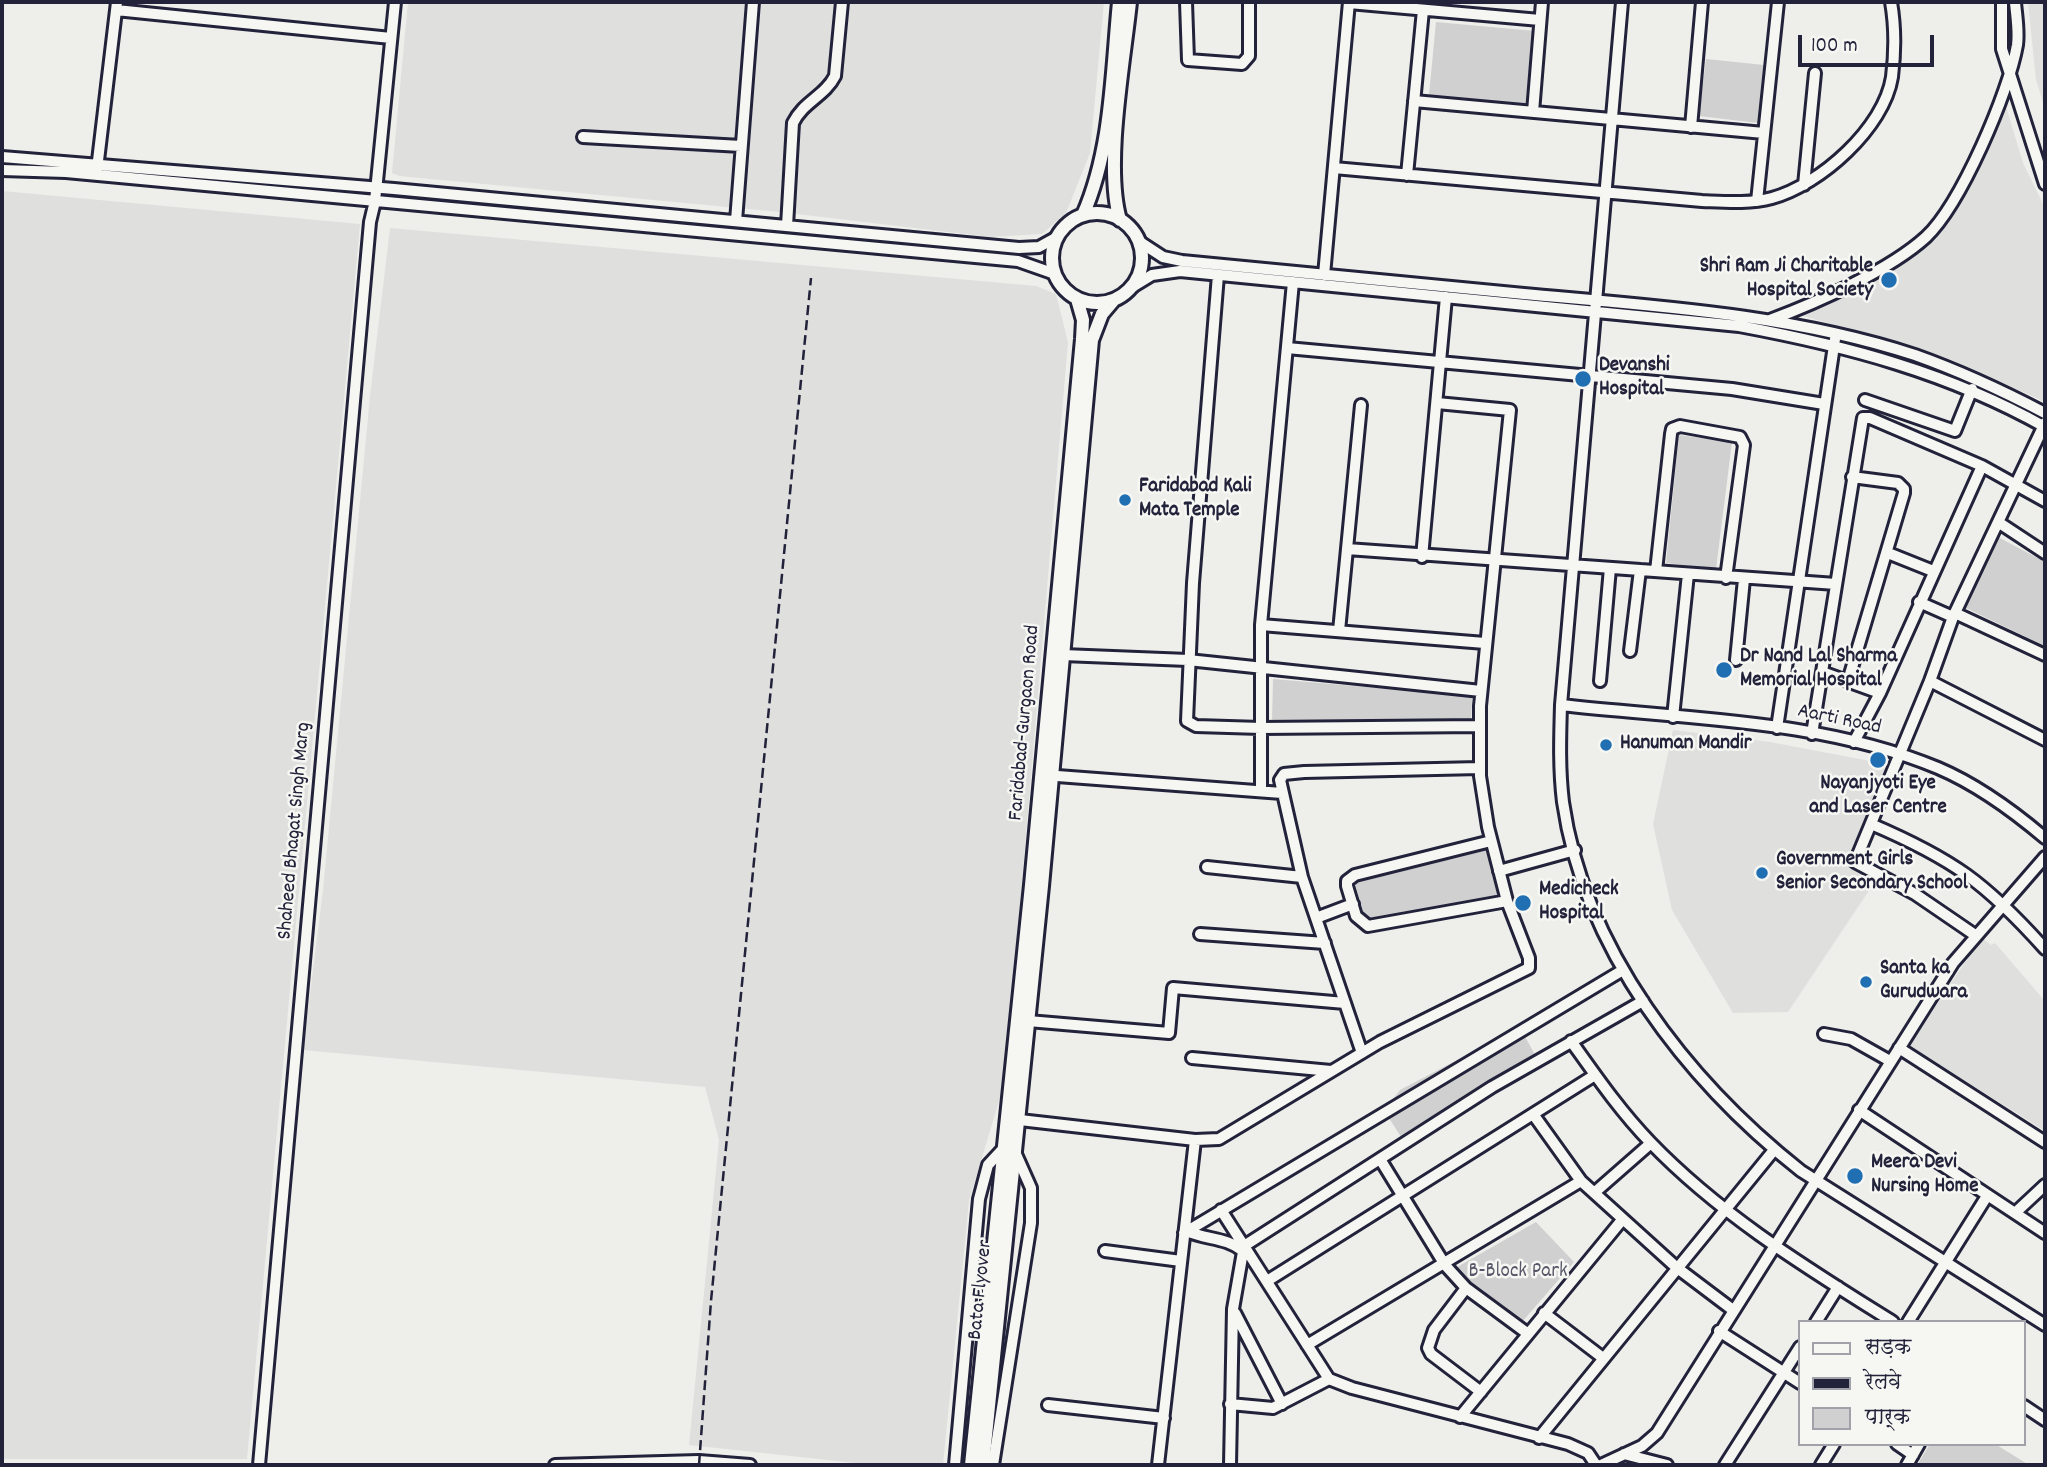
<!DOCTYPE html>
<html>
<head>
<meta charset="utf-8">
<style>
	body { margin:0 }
	#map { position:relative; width:2047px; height:1467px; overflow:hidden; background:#eeeeeb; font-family:Dekko,"Playpen Sans Deva",sans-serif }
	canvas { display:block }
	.frame { position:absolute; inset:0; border:4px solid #22223b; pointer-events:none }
	.legend { position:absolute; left:1798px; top:1320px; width:228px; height:126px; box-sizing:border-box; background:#f6f6f2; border:2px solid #a1a1a9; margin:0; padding:9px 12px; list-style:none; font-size:21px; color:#22223b }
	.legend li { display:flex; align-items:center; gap:14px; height:35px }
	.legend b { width:35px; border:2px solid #a1a1a9 }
	.scale { position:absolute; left:1798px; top:35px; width:136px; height:32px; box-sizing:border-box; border:4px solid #22223b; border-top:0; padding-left:9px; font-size:21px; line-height:24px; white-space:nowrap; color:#22223b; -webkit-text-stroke:5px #f6f6f2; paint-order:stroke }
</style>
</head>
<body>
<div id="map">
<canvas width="2047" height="1467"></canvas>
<div class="frame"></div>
<ul class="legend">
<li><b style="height:9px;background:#f6f6f2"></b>सड़क</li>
<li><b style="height:9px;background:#22223b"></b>रेलवे</li>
<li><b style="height:19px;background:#d0d0d1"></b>पार्क</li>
</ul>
<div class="scale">100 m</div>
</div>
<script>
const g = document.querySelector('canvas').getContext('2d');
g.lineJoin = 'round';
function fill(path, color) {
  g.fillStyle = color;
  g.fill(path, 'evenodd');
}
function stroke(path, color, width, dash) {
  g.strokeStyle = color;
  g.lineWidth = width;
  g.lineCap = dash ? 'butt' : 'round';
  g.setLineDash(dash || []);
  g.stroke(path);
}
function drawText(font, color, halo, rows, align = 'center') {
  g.font = font + ' Dekko,sans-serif';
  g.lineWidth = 5;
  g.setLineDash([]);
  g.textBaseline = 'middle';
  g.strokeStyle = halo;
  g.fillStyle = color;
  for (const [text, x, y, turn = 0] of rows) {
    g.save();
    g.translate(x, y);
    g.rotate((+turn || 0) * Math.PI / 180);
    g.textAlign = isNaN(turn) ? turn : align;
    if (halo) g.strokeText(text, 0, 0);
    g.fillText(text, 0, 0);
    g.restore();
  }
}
fill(new Path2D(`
	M408 2H1104L1090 153 1066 213 1042 234 990 237 780 212 399 176 392 173Z
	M2028 2H2045V109L2036 80Z
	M2005 103 2023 163 2045 208V402L1947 358 1797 314 1928 243 1970 179Z
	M2 191 360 224 247 1459H2Z
	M390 228 1036 286 1056 294 1068 342 1005 1081 969 1201 943 1465H874L689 1445 719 1140 705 1087 303 1050 323 890 370 396Z
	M1673 730 1770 742 1886 764 1846 866 1876 880 1788 1012 1733 1013 1672 910 1653 824Z
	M1982 938 1991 945 1995 943 2045 1001V1131L1908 1045Z`), '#dfdfde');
fill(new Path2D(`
	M1436 22 1535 31 1528 105 1429 95Z
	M1706 59 1764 65 1758 123 1699 116Z
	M1679 435 1732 442 1716 569 1666 563Z
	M1998 537 2045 562V646L1966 608Z
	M1273 679 1472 696 1471 721 1272 722Z
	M1487 850 1500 897 1366 923 1355 883Z
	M1520 1027 1535 1055 1401 1137 1384 1110 1400 1090Z
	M1536 1222 1574 1262 1522 1322 1452 1270Z
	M1930 1444H1995L2029 1465H1917Z`), '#d0d0d1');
const minor = new Path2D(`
	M1186 2 1188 60 1242 64 1249 56V2
	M1622 2 1561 705C1560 738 1559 769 1563 802 1584 949 1687 1081 1801 1171L2045 1325
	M2002 2V49L2045 184
	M1349 3 1540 20
	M116 10 391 38
	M1414 101 1764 133
	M1533 112 1542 2
	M1691 127 1702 2
	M583 137 741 146
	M2 157 394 189 1019 248 1039 247 1057 237
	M1334 168 1702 201C1726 202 1749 204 1772 198 1820 185 1884 128 1892 77 1895 53 1895 25 1891 2
	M97 169 117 2
	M2 170 66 172 1018 261 1055 274
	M1407 175 1423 10
	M1804 185 1815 73
	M1757 201 1778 2
	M736 221 753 2
	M787 226 793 123C803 102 825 96 835 76L842 2
	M1140 242 1163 257 1182 261C1296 273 1410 284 1524 294 1655 306 1790 314 1915 355 1960 371 2003 391 2045 413
	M1218 275 1193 583 1187 721 1196 726 1261 728 1480 726
	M1324 275 1349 2
	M1129 289 1152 275 1180 271 1739 326C1847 346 1949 373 2045 427
	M1770 320C1816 303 1890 270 1926 237 1961 204 2009 92 2017 45 2019 31 2016 15 2015 2
	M1287 348 1732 389 1824 404
	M1865 400 1955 431 1972 389
	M1998 522 2045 553
	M1347 549 1836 584
	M1888 553 1933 571
	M1422 557 1446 297
	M1656 571 1671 434 1672 429 1680 426 1740 437 1744 445 1726 578
	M1919 602 1953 617
	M1955 613 2045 655
	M1261 625 1485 643
	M1339 631 1361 405
	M1630 651 1640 570
	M1063 655 1188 660 1481 691
	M1736 660 1744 579
	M1822 672 1880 693
	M1600 681 1610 568
	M1848 681 1904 493V489L1898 483 1852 477
	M1930 681 2045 740
	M1561 705C1685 719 1821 719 1938 768 1978 785 2012 810 2045 838
	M1673 717 1688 574
	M1777 728 1835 339
	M1812 734 1863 418H1870L1982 466 2045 501
	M1854 742 1880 693 1982 466
	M1044 775 1282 793
	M1261 791V625L1293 282
	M1871 824C1953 859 1986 883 2045 949
	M1491 841 1355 875 1347 881V886L1356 916 1368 926 1507 901
	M1207 867 1302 877
	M1499 871 1575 850
	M1316 918 1353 904
	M1200 934 1325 943
	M1975 935 1915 894 1855 862 1930 681 1953 617 2045 423
	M1028 1021 1169 1033 1173 988 1345 1003
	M1824 1034 1851 1039 1890 1061
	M1571 1041C1596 1076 1620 1111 1650 1142 1720 1215 1807 1268 1893 1322
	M1899 1048 2045 1142
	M1362 1053 1302 877 1280 780 1284 774 1304 772 1480 768
	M1192 1058 1331 1071
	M1859 1110 2045 1233
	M1533 1114 1581 1181 1676 1267 1733 1310
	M1011 1119 1195 1140 1219 1139 1380 1042 1529 968V958L1507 901 1488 827 1480 776V706L1510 410 1437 403
	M1380 1159 1445 1265 1466 1288 1527 1333
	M1594 1193 1651 1143
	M1221 1210 1329 1379 1352 1388 1568 1444 1588 1453 1596 1465
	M2015 1213 2045 1185
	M1187 1231C1206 1240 1226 1237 1243 1251
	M1184 1233 1623 970
	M1105 1251 1181 1261
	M1267 1281 1595 1075
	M1466 1288 1434 1330 1428 1348 1431 1354 1481 1392
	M1235 1313 1282 1404
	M1544 1313 1603 1358
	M1816 1322 1838 1287
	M1908 1322 1987 1196
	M1719 1331 1800 1383
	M1307 1345 1581 1181
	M1230 1404 1273 1408 1329 1379
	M1048 1405 1164 1418
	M2024 1406 2045 1420
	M1460 1417 1622 1220
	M1539 1438 1774 1150
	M1897 1444 1913 1455
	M1624 1454 1667 1465
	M259 1465 370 222 375 201 395 2
	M555 1465 699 1461 750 1465
	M955 1465 979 1199 988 1165 1001 1151
	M993 1465 1031 1223V1188L1015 1152
	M1158 1465 1195 1140
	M1230 1465 1233 1309 1244 1246 1492 1087 1643 1001
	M1601 1465 1642 1446 1657 1433 1953 963 2045 857
	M1725 1465 1800 1347
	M1821 1465 1834 1444
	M1907 1465 1919 1444`);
const major = new Path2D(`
	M1052 258a45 45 0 1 1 90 0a45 45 0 1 1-90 0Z
	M1083 215C1112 149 1112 73 1119 2
	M1120 220C1104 165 1124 61 1130 2
	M971 1465 1031 885 1082 339 1083 320 1077 299
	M983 1465 1042 886 1092 340 1102 314 1113 301`);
stroke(minor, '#22223b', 16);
stroke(major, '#22223b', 18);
stroke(minor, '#f6f6f2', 10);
stroke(major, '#f6f6f2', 12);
stroke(new Path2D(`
	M699 1465 711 1301 811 278`), '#22223b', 2.5, [10, 5]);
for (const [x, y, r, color] of [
	[1889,280,9,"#1f6fb2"],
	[1583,379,9,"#1f6fb2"],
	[1125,500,7,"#1f6fb2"],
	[1724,670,9,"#1f6fb2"],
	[1606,745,7,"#1f6fb2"],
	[1878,760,9,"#1f6fb2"],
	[1762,873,7,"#1f6fb2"],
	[1523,903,9,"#1f6fb2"],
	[1866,982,7,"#1f6fb2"],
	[1855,1176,9,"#1f6fb2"]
]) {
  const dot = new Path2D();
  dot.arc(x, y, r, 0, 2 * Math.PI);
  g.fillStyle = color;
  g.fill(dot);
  stroke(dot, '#f6f6f2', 2.5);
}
drawText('bold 21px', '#22223b', '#f6f6f2', [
	["Shri Ram Ji Charitable",1873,268,"right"],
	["Hospital Society",1873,292,"right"],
	["Devanshi",1599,367],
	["Hospital",1599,391],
	["Faridabad Kali",1139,488],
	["Mata Temple",1139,512],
	["Dr Nand Lal Sharma",1740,658],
	["Memorial Hospital",1740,682],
	["Hanuman Mandir",1620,745],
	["Nayanjyoti Eye",1878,785,"center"],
	["and Laser Centre",1878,809,"center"],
	["Government Girls",1776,861],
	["Senior Secondary School",1776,885],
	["Medicheck",1539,891],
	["Hospital",1539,915],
	["Santa ka",1880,970],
	["Gurudwara",1880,994],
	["Meera Devi",1871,1164],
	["Nursing Home",1871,1188]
], 'left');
drawText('21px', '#22223b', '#f6f6f2', [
	["Aarti Road",1839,721,12],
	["Faridabad-Gurgaon Road",1026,723,-85],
	["Shaheed Bhagat Singh Marg",296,831,-85],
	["Bata Flyover",982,1290,-84]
]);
drawText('21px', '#565668', '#f6f6f2', [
	["B-Block Park",1518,1273]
]);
</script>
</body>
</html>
